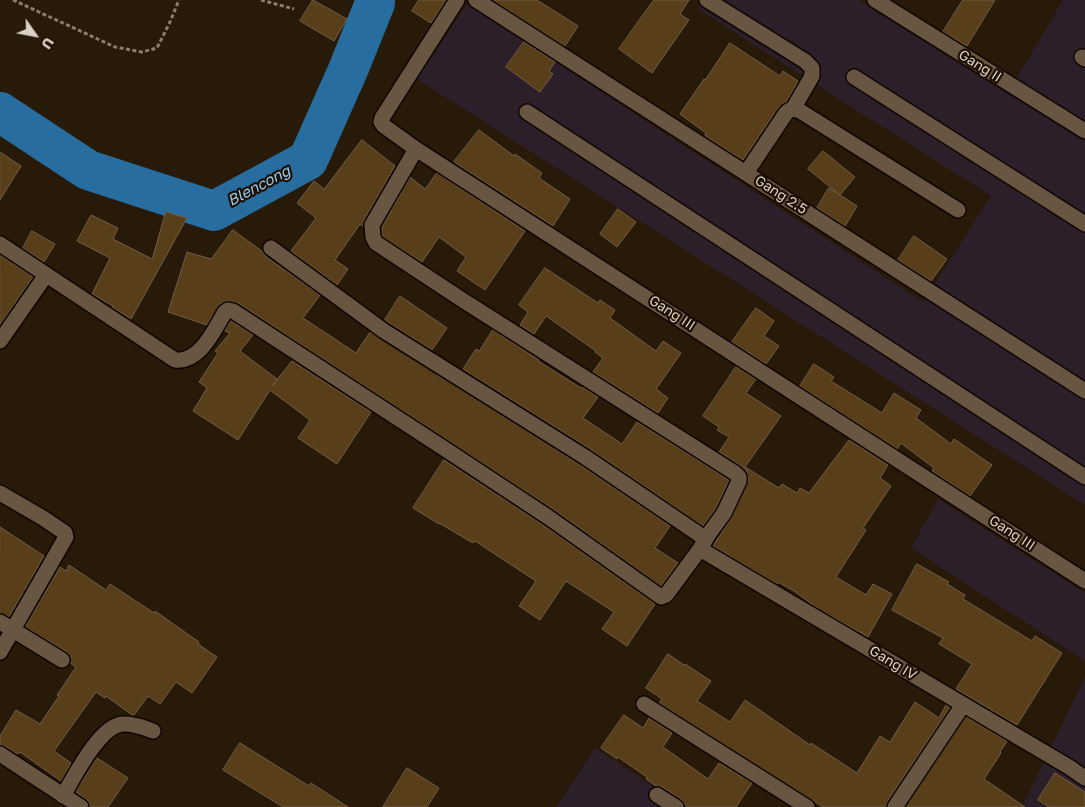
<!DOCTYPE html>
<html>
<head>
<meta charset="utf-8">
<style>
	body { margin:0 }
	#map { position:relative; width:1085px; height:807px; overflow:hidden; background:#281a08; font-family:"Golos Text",sans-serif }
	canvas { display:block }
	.north { position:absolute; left:10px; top:10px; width:50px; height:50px; -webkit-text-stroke:4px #1e1102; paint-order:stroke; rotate:123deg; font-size:14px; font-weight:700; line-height:20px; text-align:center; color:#dbd1c6 }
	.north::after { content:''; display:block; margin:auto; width:18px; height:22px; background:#dbd1c6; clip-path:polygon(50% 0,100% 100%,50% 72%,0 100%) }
</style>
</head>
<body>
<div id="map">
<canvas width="1085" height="807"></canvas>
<div class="north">U</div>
</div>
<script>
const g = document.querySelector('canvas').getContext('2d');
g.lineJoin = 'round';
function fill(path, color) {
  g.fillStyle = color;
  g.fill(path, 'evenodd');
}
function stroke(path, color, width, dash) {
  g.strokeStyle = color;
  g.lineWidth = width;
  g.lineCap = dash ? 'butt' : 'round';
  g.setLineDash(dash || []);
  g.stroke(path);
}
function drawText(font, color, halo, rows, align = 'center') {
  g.font = font + ' "Golos Text",sans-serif';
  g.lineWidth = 4.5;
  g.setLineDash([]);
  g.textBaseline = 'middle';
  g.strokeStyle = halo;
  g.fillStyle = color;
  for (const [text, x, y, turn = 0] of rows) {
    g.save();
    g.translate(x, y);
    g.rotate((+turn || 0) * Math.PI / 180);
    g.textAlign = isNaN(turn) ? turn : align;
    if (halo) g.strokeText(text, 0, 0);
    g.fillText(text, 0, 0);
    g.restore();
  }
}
fill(new Path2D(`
	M704 0H859L1008 93 1063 0H1085V505L417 79 467 4 923 302 991 196 698 9Z
	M938 499 1085 593V661L911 548Z
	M1085 677V807H1022Z
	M595 748 684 807H556Z`), '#2d1f2a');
stroke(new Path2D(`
	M0 112 88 170 214 211 308 160 348 70 375 3V0`), '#276da0', 40);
const building = new Path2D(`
	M313 0 347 19 334 41 300 21Z
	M419 0H446L431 23 412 11Z
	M493 0H537L578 26 565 46Z
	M654 0H689L680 14 689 20 652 73 619 49Z
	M963 0H995L967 46 943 32Z
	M524 42 555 62 549 71 553 74 540 92 506 67Z
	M730 43 780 76 783 71 798 81 787 101 778 108 743 160 705 136 706 133 680 114 704 79 705 80Z
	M479 130 514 156 515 154 542 173 539 178 570 199 553 226 454 162Z
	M362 140 395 166 364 220 363 226 360 224 335 260 348 269 337 285 291 251 316 218 297 203 314 181 324 189Z
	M823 151 855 177 840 195 808 169Z
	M0 152 21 166 0 200Z
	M437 173 525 231 485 290 457 271 466 257 439 237 422 262 383 237 382 234V227L410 177 425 189Z
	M829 188 857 206 845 226 817 208Z
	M618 209 636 222 617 247 600 234Z
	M166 212 187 218 131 319 112 307 113 306 92 294 110 258 77 241 91 215 118 228 113 239 152 259Z
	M233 230 263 252 265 256 320 295 303 318 356 353 370 332 580 465 670 526 655 548 678 563 661 586 553 509 238 303 227 301 220 304 207 325 168 312 187 252 211 259Z
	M32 231 55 244 44 262 23 248Z
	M914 236 947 259 931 281 898 260Z
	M0 255 33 277 0 325Z
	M545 268 598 303 600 300 615 310 610 318 656 351 663 341 681 353 656 389 668 398 658 413 593 372 603 358 595 352 596 351 546 316 534 334 520 325 528 312 519 305Z
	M400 296 447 328 432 350 385 320Z
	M756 308 774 321 764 336 779 346 766 364 732 342Z
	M231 321 253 335 240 351 277 379 272 386 292 361 371 412 337 464 298 438 310 420 270 390 238 440 193 411 207 388 199 382 218 353 215 351 230 333 225 331Z
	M493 330 539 360 538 361 581 388 582 387 598 397 583 418 622 444 637 422 729 480 716 508 703 526 590 449 463 369 476 349 479 351Z
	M814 364 834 377 831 381 882 413 894 393 921 410 916 418 951 444 954 439 992 465 970 496 932 471 934 468 901 443 897 449 800 386Z
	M736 367 756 379 746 393 781 416 745 467 779 488 782 484 797 493 800 488 809 493 849 440 888 465 880 478 891 486 863 528 866 530 836 577 866 595 873 584 892 594 868 637 817 608 794 591 778 582 777 584 713 546 732 517 748 481V476L746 470 740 465 719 452 729 437 717 430 719 427 703 416Z
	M444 460 543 525 655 604 627 646 602 629 614 612 566 581 540 620 519 606 536 581 475 541 473 543 439 523V524L413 508Z
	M0 527 44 556 9 617 0 613Z
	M917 564 949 582 947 584 965 595 963 599 999 621 1032 641 1035 636 1062 653 1017 725 956 689 972 664 939 644 943 638 892 610Z
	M69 565 106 590 110 584 154 613 155 611 199 642 198 644 217 657 192 693 176 682 160 704 148 696 134 715H132L106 696 105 698 96 692 54 751 71 763 61 781 20 752 18 754 5 746 0 745V736L16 710 40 724 59 696 57 695 76 667 70 663V656L67 652 25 627 60 567 66 571Z
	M668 654 684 665 685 664 711 681 697 701 730 722 745 700 810 745 811 743 857 773 880 736 890 742 915 702 939 718 946 705 950 708 887 802 886 807H823L659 703 662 699 646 688Z
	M624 715 643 728 649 718 672 733 663 747 708 779 719 763 752 783 736 807H687L681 799 662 787 656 786 646 779 647 777 618 757 617 759 601 748Z
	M966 717 1007 741 1000 752 1001 753 984 779 1025 807H906Z
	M240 743 309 786 311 783 348 807H283L223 770Z
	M97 758 128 778 108 807H90L89 802 86 799 76 792Z
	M407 768 439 788 427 807H383Z
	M1055 773 1085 792V807H1049L1038 800Z`);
fill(building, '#583e19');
stroke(building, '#6e5e4a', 1);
const minor = new Path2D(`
	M457 0 382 118 381 122 384 126 416 149 1085 581
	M476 0 1085 391
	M707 0 805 61 812 68V76L793 109
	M875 0 1085 131
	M1082 57 1085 59
	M854 77 1085 224
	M527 112 1085 477
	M746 173 786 113C791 108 793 109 800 111L958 210
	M0 244 175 360C200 363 214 330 225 312L228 310 233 311 448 451 548 517 661 597 666 595 700 549 708 535 724 513 739 481V477L735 473 464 301 376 243 373 237 372 225 416 149
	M271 248 384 331 585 457 706 539
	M0 341 46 275
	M0 493 43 518 65 533 66 537 0 652
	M700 549 1069 767 1085 778
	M0 622 62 660
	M644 704 807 807
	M0 754 81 807
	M657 795 676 807
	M63 796C74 777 100 725 123 724 134 723 144 728 153 731
	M895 807 963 705`);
stroke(minor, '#100500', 18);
stroke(new Path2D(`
	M13 0 115 47 142 52 157 48 170 22 179 0
	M261 0 294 9`), '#897d6f', 3, [4, 2.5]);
stroke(minor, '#665642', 15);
drawText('14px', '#dbd1c6', '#1e1102', [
	["Gang II",980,66,32],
	["Gang 2.5",781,195,33],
	["Gang III",672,313,33],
	["Gang III",1012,533,33],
	["Gang IV",893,663,31]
]);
drawText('italic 15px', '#96caf5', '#1e1102', [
	["Blencong",259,186,-28]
]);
</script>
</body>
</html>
